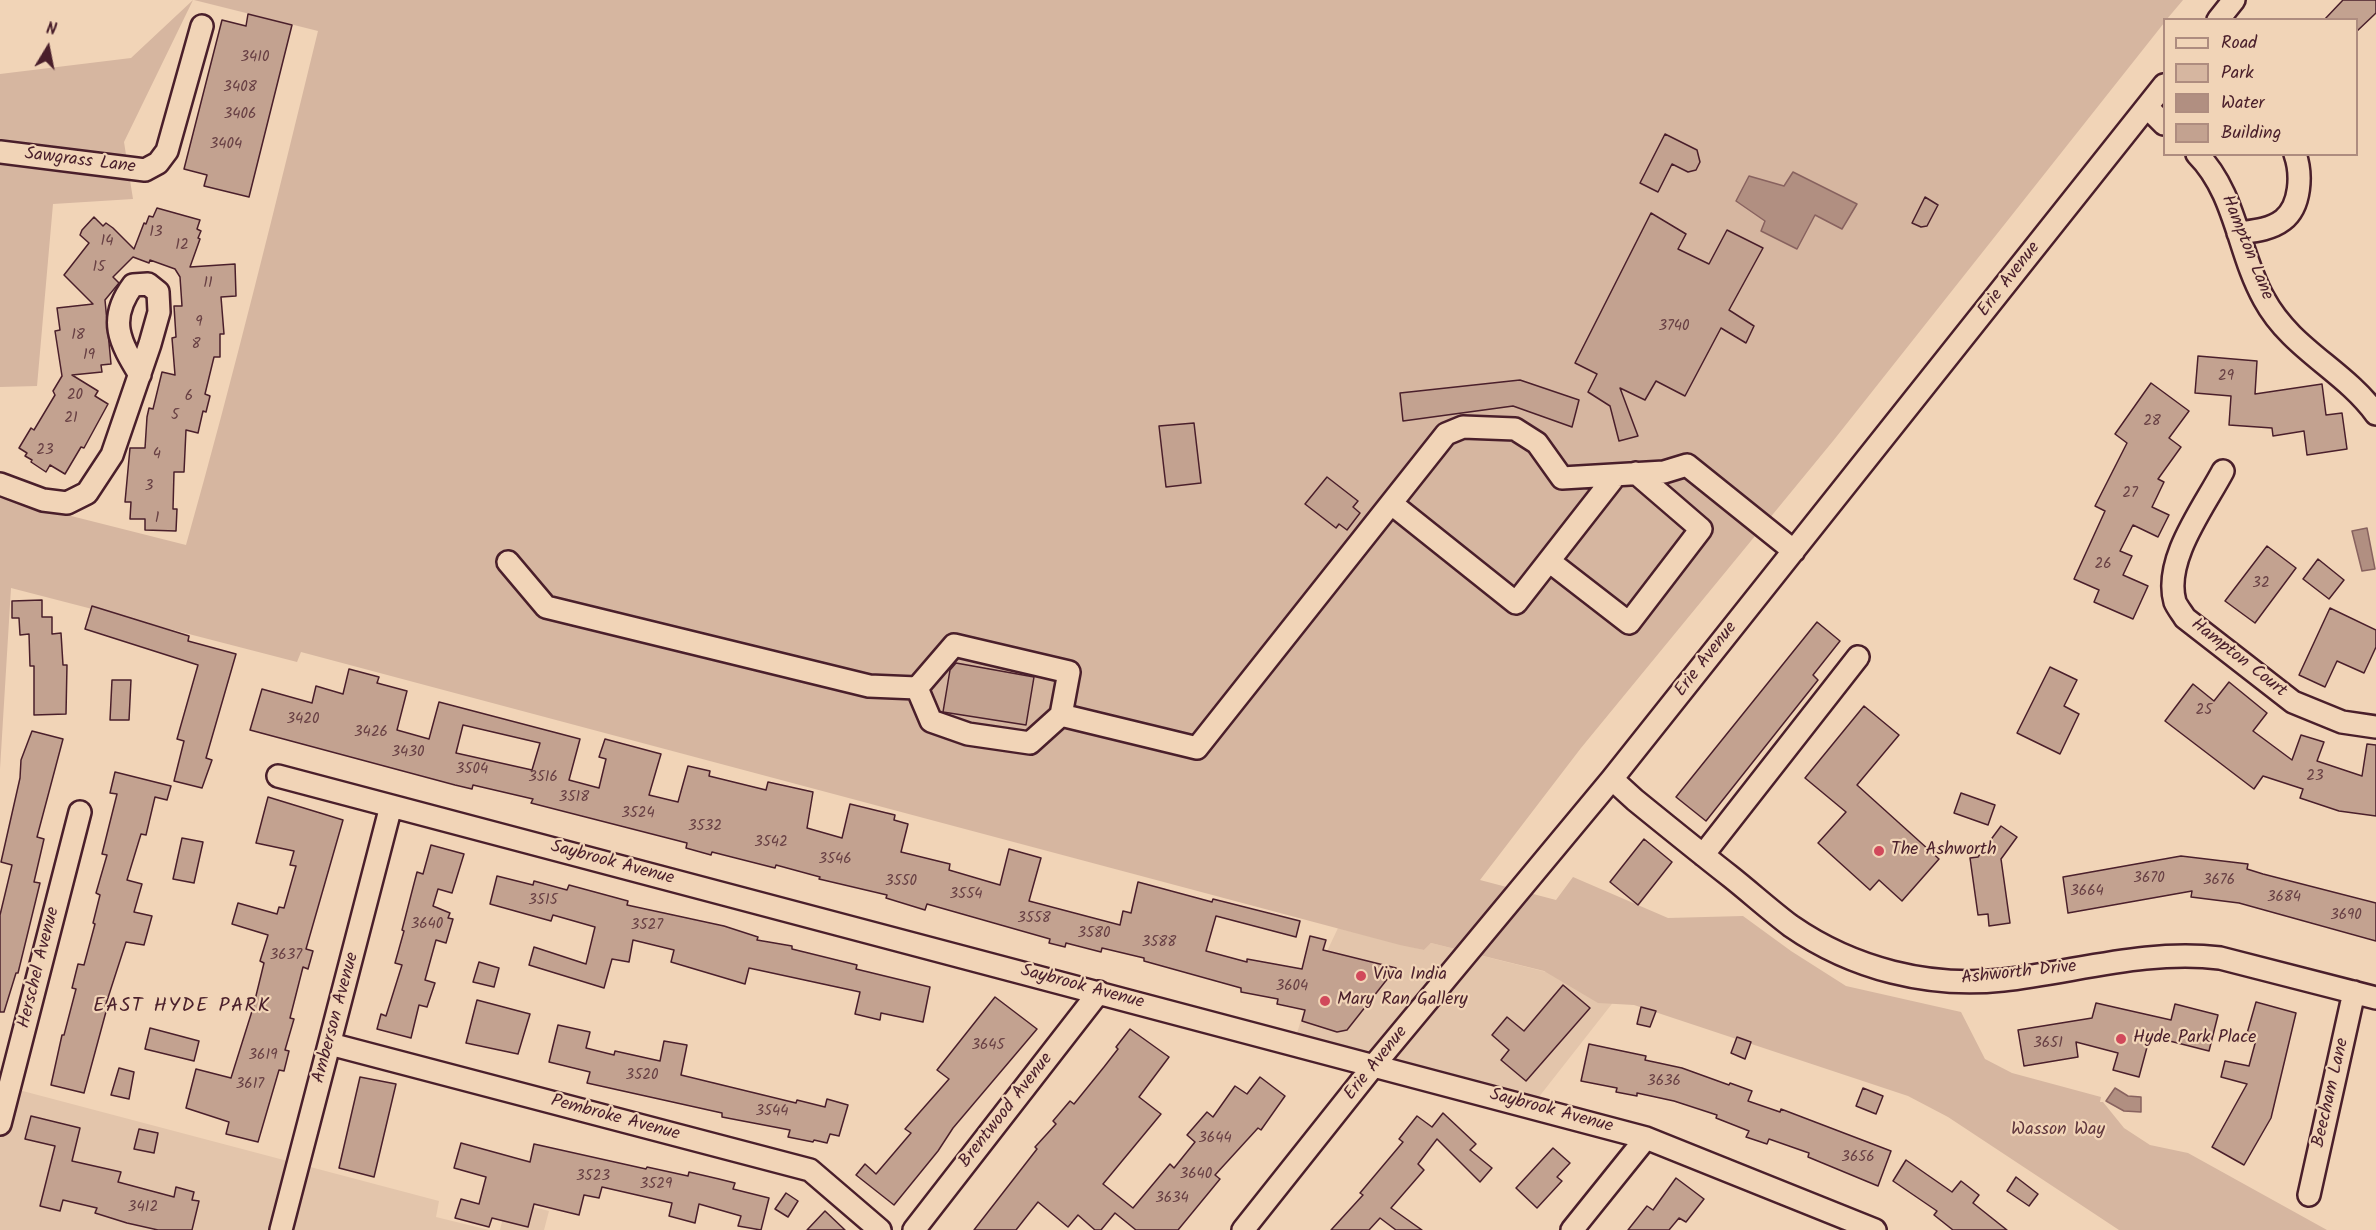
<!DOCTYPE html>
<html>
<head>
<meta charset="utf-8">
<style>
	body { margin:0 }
	#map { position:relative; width:2376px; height:1230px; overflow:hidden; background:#f1d4b7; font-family:Kalam,sans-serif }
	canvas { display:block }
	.legend { position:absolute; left:2163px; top:18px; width:195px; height:138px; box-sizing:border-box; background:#f1d4b7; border:2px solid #ae8c7f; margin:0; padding:8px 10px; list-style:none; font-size:18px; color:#4a1f2b }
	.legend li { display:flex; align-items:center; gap:12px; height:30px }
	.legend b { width:30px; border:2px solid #ae8c7f }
	.north { position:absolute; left:18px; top:18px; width:60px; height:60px; -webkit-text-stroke:4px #f1d4b7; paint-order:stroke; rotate:10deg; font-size:16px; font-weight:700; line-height:24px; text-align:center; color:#4a1f2b }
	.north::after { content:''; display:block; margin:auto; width:21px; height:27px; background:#4a1f2b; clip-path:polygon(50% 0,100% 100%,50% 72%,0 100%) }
</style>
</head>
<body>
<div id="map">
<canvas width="2376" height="1230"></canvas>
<ul class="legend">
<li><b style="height:8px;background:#f1d4b7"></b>Road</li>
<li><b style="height:16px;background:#d6b6a0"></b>Park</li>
<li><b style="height:16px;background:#b18f81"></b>Water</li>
<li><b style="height:16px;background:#c3a290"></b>Building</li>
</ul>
<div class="north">N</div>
</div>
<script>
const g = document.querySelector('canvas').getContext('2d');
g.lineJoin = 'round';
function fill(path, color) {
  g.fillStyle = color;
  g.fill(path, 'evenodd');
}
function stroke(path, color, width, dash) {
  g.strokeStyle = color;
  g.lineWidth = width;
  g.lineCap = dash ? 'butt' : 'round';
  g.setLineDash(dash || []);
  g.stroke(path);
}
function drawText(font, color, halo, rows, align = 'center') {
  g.font = font + ' Kalam,sans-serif';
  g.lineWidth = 4.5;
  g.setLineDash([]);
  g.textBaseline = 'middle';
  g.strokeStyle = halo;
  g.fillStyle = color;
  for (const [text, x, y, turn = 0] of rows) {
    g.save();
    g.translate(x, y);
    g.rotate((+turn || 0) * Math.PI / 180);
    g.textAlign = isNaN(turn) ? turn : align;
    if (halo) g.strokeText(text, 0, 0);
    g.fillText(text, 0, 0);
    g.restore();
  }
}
fill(new Path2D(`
	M1338 928 1424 950 1431 943 1622 991 1531 1107 1294 1043 1313 981Z
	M0 1085 439 1201 436 1217 489 1230H0Z
	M507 1200 549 1211 544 1230H500Z`), '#e3c5ab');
fill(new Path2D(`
	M193 0 124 142 133 199 53 204 37 386 0 387V74L131 58Z
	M194 0H2183L2167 19 2164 20V23L1833 441 1581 748 1480 880 1556 900 1573 877 1668 918 1743 916 1791 951 1846 986 1961 1012 1985 1059 2012 1073 2101 1097 2100 1102H2103L2124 1128 2150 1145 2188 1153 2327 1230H2119L1948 1117 1908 1096 1634 1005 1598 1003 1544 971 1431 943 1424 950 1400 945 301 652 297 662 11 588 0 769V498L186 545C234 375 276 203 318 31Z`), '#d6b6a0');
const water = new Path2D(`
	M1793 172 1857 204 1842 229 1815 215 1797 249 1761 231 1765 221 1736 201 1749 176 1784 186Z
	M2367 528 2375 569 2362 571 2352 531Z
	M2115 1088 2128 1096 2141 1097V1112L2124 1111 2106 1101Z`);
fill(water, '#b18f81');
stroke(water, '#88625f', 1.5);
const building = new Path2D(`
	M2343 0H2376V13L2356 32V20H2324Z
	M248 14 292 25 249 197 204 186 207 175 184 169 222 20 246 26Z
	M1665 134 1697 150 1700 162 1696 170 1688 172 1672 164 1658 192 1640 183Z
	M1925 197 1938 205 1927 226 1921 227 1912 223Z
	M157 208 200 220 197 229 201 231 198 238 200 239 190 267 235 264 236 296 221 297 224 334H220V357H214L205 394 210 396 206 412 203 411 198 433 186 430 184 472H174L173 509H177L176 531 145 530V519H130L131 502H125L130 448H145L147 417 149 408 153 409 162 372 175 375 172 338 176 337 174 306H182L180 277 175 269 150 260 149 263 133 257 113 277 119 283 105 300 111 364 101 365 102 372 72 375 98 391 95 396 108 404 84 448 81 447 65 474 50 465 46 472 31 462 32 460 25 456 27 453 19 448 31 428 34 430 55 395 53 391 62 376 55 331 60 330 57 308 93 304 64 275 89 243 80 235 82 230 94 217 103 226 106 223 113 228 134 249 144 223 146 224 149 216 153 217Z
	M1651 213 1686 234 1678 249 1709 264 1727 230 1763 248 1729 310 1754 326 1746 343 1721 328 1685 396 1656 381 1645 400 1620 388 1638 436 1619 441 1610 406 1588 392 1597 374 1575 363Z
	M2198 356 2257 361 2255 394 2322 384 2326 415 2342 413 2347 449 2307 455 2304 431 2273 436 2272 428 2229 425 2231 396 2195 393Z
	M1520 380 1579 400 1572 427 1513 406 1403 421 1400 393Z
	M2151 383 2189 411 2169 438 2181 447 2158 479 2164 482 2152 507 2169 515 2158 537 2133 525 2120 551 2132 556 2123 575 2148 586 2133 619 2094 602 2099 590 2074 579 2105 511 2095 506 2127 443 2115 434Z
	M1194 423 1201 483 1166 487 1159 426Z
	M1327 477 1358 501 1353 507 1360 513 1347 530 1339 524 1336 528 1305 504Z
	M2267 546 2296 568 2255 623 2225 601Z
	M2318 559 2344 580 2329 599 2303 579Z
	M42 600V617H52V634L61 633 63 665H67L66 714 34 715V666H30L29 634 20 635 19 618H12V601Z
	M92 606 189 636 188 641 236 654 206 758 212 760 202 788 174 781 184 741 177 739 198 665 85 629Z
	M2330 608 2376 630V647L2364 673 2337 661 2325 687 2299 675Z
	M1817 622 1840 641 1813 675 1818 680 1706 821 1676 797Z
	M956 663 1034 677 1026 725 943 712 950 670Z
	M2050 667 2077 680 2064 706 2079 714 2060 754 2017 733Z
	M349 669 379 677 377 683 407 691 397 730 429 739 439 702 580 739 569 780 599 788 606 759 599 757 605 739 661 754 649 795 678 802 688 766 710 771 709 776 766 790 768 782 813 792 807 828 842 838 850 804 895 815 894 820 908 824 901 852 950 864 949 870 1000 885 1009 849 1041 858 1029 901 1120 925 1123 911 1131 913 1138 882 1212 902 1213 899 1300 921 1296 937 1216 916 1206 951 1247 962V959L1302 969 1310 936 1326 940 1323 950 1396 968 1347 1030 1337 1032 1302 1021 1305 1010 1277 1004 1278 999 1241 992V988L1144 961V958L1102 948 1101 952 1066 943 1065 947 1049 943 1050 939 927 904 925 910 886 898 887 895 819 879 820 877 776 865 775 868 712 852 711 855 686 848 687 843 531 803 533 799 473 785 472 789 455 785 250 730 262 689 312 703 316 686 343 694ZM463 725 540 743 532 770 456 753Z
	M112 680H131L129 720H110Z
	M2229 682 2267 713 2253 731 2292 760 2301 735 2324 742 2317 761 2362 776 2367 744 2376 745V816L2339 811 2300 798 2303 789 2263 776 2254 789 2165 721 2193 684 2214 701Z
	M1864 706 1899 735 1857 785 1939 859 1902 901 1879 880 1870 890 1818 843 1846 812 1805 778Z
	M32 731 63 739 37 837 44 839 34 882 40 883 18 973H16L4 1012H0V915L12 865 1 862 20 778 21 760Z
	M115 772 171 786 167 800 155 797 146 835 141 834 127 880 142 884 134 912 152 916 144 945 126 942 105 1007 107 1008 84 1093 51 1085 62 1035H64L76 989 72 988 78 964 84 965 95 924 93 923 100 895 96 893 107 855 102 854 117 794 110 793Z
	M1961 793 1995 805 1988 825 1954 813Z
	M268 797 343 820 306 949 313 951 308 969 303 967 290 1018 294 1019 285 1050 289 1051 284 1071 279 1070 258 1142 226 1134 229 1122 186 1108 196 1069 231 1078 253 1008 264 963 260 961 268 935 232 924 238 903 277 914 279 907 284 908 296 866 290 865 294 851 256 843Z
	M2001 826 2017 837 2001 859 2010 923 1989 926 1988 914 1978 915 1970 858 1978 857Z
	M182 838 203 842 194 883 173 879Z
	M1644 839 1672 862 1638 905 1610 882Z
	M431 845 464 854 452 893 438 889 433 906 450 913 448 918 453 919 446 943 436 940 425 980 435 983 427 1007 419 1005 411 1038 377 1029 381 1014 386 1016 402 965 395 963 404 931 402 930 417 872 423 874Z
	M2181 856 2248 864 2247 869 2263 874 2376 903V941L2239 903 2191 897 2192 891 2068 913 2063 877Z
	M497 876 533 885 534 881 567 890 569 885 628 901 627 905 724 926 758 937 757 940 792 946V949L857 965 856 969 930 987 923 1022 881 1013 880 1020 855 1014 860 992 749 968 745 984 671 962 674 950 633 940 629 962 612 959 604 988 529 965 534 947 586 964 595 927 553 915 551 921 490 904Z
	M479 962 499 968 494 987 473 982Z
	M1563 985 1590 1008 1526 1081 1501 1060 1509 1050 1492 1035 1507 1017 1524 1031Z
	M995 997 1037 1029 953 1128 938 1151 894 1205 856 1175 865 1164 876 1174 911 1133 905 1129 949 1079 937 1070Z
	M477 1000 530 1014 518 1054 466 1043Z
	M2256 1002 2296 1013 2271 1118 2244 1165 2212 1147 2247 1084 2221 1077 2225 1061 2249 1066 2256 1040 2246 1037Z
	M2096 1003 2171 1020 2175 1004 2218 1015 2209 1051 2150 1036 2139 1077 2113 1070 2118 1053 2076 1042 2078 1057 2024 1066 2018 1030 2092 1018Z
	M1641 1007 1656 1011 1650 1027 1637 1024Z
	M558 1025 590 1032 586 1048 614 1055 615 1051 660 1061 664 1041 687 1045 681 1075 796 1103 797 1100 825 1107 827 1099 848 1105 839 1136 830 1134 827 1143 814 1140 813 1142 788 1137 790 1130 722 1117V1113L587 1083 590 1072 549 1062Z
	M150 1028 199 1041 194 1061 145 1049Z
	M1130 1029 1169 1057 1139 1097 1161 1114 1103 1184 1133 1208 1170 1164 1174 1168 1195 1142 1187 1135 1207 1112 1213 1117 1235 1086 1247 1094 1260 1077 1285 1096 1261 1130 1258 1128 1215 1175 1220 1179 1178 1230H1136L1115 1213 1101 1230H1095L1078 1215 1068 1227 1038 1202 1016 1230H974L1037 1149 1035 1147 1056 1124 1053 1121 1070 1101 1074 1104 1104 1067 1118 1049 1116 1047Z
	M1737 1037 1751 1042 1745 1059 1731 1053Z
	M1589 1044 1646 1056 1645 1060 1682 1068 1729 1085 1730 1083 1752 1091 1748 1101 1780 1112 1781 1109 1891 1151 1878 1186 1808 1157 1809 1153 1769 1139 1767 1144 1746 1137 1749 1131 1716 1118 1717 1115 1674 1101 1637 1093V1096L1616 1092 1617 1088 1581 1081Z
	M119 1068 134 1072 129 1099 111 1095Z
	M360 1077 396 1084 374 1177 339 1168Z
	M1863 1088 1883 1096 1876 1114 1856 1106Z
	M1443 1113 1476 1144 1470 1150 1492 1168 1480 1182 1437 1139 1418 1164 1424 1170 1391 1208 1422 1230H1396L1380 1218 1369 1230H1331L1363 1195 1360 1193 1403 1142 1399 1139 1417 1116 1432 1127Z
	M31 1116 80 1128 72 1161 121 1172 118 1182 174 1197 176 1187 194 1192 192 1200 199 1201 192 1230H158L127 1223 95 1213 97 1208 63 1200 60 1211 40 1206 55 1146 25 1139Z
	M139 1129 158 1133 154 1153 134 1149Z
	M461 1143 530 1162 534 1144 646 1169 647 1167 688 1176 689 1172 719 1179 735 1183 733 1189 769 1198 761 1230 738 1226 741 1216 699 1204 695 1223 669 1216 672 1203 602 1187 599 1198 584 1195 579 1215 534 1204 528 1227 492 1218 489 1227 455 1218 461 1199 479 1204 486 1177 454 1168Z
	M1553 1148 1570 1163 1557 1177 1562 1181 1537 1208 1516 1188Z
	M1906 1160 1952 1192 1961 1181 1979 1195 1973 1203 2007 1230H1953L1934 1215 1937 1211 1893 1181Z
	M2016 1177 2038 1194 2029 1206 2007 1191Z
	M1676 1178 1704 1199 1686 1222 1679 1218 1669 1230H1628L1647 1206 1653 1210Z
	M786 1193 798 1201 788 1217 775 1209Z
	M825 1211 845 1230H807Z`);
fill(building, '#c3a290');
stroke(building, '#4a1f2b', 1.5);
const minor = new Path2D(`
	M2218 20 2234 0
	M2147 107 2164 124
	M0 152 145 170 158 163 167 151 202 26
	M2197 154C2236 193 2238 253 2264 299 2291 349 2344 370 2376 414
	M2238 233C2253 231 2270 230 2283 220 2301 206 2302 174 2295 154
	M2223 471C2204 507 2163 560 2175 602 2177 607 2182 613 2185 618L2293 702 2342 722 2376 727
	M0 484 43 500 67 503 87 493 112 455 150 344 159 312 158 292 148 284 133 285C107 320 120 342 140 375
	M1392 504 1516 603 1616 475
	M1549 561 1629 623 1701 529 1636 473
	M508 562 546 607 869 686 917 688 954 645 1069 672 1061 715 1197 748 1446 434 1463 427 1515 429 1537 443 1562 478 1664 472 1687 465 1794 551
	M917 688 931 721 968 734 1030 743 1061 715
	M278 776 1646 1138 1875 1230
	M1612 779 1635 800C1667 826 1699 852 1731 877 1751 893 1771 911 1791 926 1853 969 1929 988 2003 980 2075 972 2147 949 2220 958L2376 998
	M1703 855 1858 657
	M330 1044 810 1170 880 1230
	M0 1124 80 812
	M2309 1195 2354 992
	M281 1230 391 806
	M914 1230 1099 992
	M1243 1230 1375 1064 1612 779 2164 85
	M1572 1230 1646 1138`);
stroke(minor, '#4a1f2b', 26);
stroke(minor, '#f1d4b7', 21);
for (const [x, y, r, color] of [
	[1879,851,6,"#d1495b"],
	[1361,976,6,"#d1495b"],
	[1325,1001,6,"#d1495b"],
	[2121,1039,6,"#d1495b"]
]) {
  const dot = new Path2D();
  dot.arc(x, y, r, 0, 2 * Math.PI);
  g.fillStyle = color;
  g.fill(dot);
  stroke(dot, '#f1d4b7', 2);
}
drawText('15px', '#684044', null, [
	["3410",255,58],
	["3408",240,88],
	["3406",240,115],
	["3404",226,145],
	["13",156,233],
	["14",107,242],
	["12",182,246],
	["15",99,268],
	["11",208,284],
	["9",199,323],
	["3740",1674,327],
	["18",78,336],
	["8",196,345],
	["19",89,356],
	["29",2226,377],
	["20",75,396],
	["6",189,397],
	["5",175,416],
	["21",71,419],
	["28",2152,422],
	["23",45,451],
	["4",157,455],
	["3",149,487],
	["27",2130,494],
	["1",157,519],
	["26",2103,565],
	["32",2261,584],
	["25",2204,711],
	["3420",303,720],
	["3426",371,733],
	["3430",408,753],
	["3504",472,770],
	["23",2315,777],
	["3516",543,778],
	["3518",574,798],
	["3524",638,814],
	["3532",705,827],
	["3542",771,843],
	["3546",835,860],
	["3670",2149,879],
	["3676",2219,881],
	["3550",901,882],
	["3664",2087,892],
	["3554",966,895],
	["3684",2284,898],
	["3515",543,901],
	["3690",2346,916],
	["3558",1034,919],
	["3640",427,925],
	["3527",647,926],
	["3580",1094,934],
	["3588",1159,943],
	["3637",286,956],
	["3604",1292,987],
	["3651",2048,1044],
	["3645",988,1046],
	["3619",263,1056],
	["3520",642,1076],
	["3636",1664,1082],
	["3617",250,1085],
	["3544",772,1112],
	["3644",1215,1139],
	["3656",1858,1158],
	["3640",1196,1175],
	["3523",593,1177],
	["3529",656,1185],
	["3634",1172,1199],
	["3412",143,1208]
]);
drawText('18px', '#4a1f2b', '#f1d4b7', [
	["Sawgrass Lane",80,162,7],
	["Hampton Lane",2246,248,68],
	["Erie Avenue",2010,280,-52],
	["Hampton Court",2238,659,38],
	["Erie Avenue",1707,660,-52],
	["Saybrook Avenue",612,864,15],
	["Herschel Avenue",40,968,-76],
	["Ashworth Drive",2019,974,-6],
	["Saybrook Avenue",1082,988,15],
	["Amberson Avenue",337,1018,-75],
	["Erie Avenue",1377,1064,-51],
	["Beecham Lane",2332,1093,-77],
	["Brentwood Avenue",1007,1111,-52],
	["Saybrook Avenue",1551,1112,15],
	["Pembroke Avenue",615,1119,15]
]);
drawText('18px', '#4a1f2b', '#f1d4b7', [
	["The Ashworth",1891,851],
	["Viva India",1373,976],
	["Mary Ran Gallery",1337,1001],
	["Hyde Park Place",2133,1039]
], 'left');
drawText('18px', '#5f363d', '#f1d4b7', [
	["Wasson Way",2058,1131]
]);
g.letterSpacing = '1.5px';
drawText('20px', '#4a1f2b', '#f1d4b7', [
	["EAST HYDE PARK",182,1008]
]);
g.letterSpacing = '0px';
</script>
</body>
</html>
